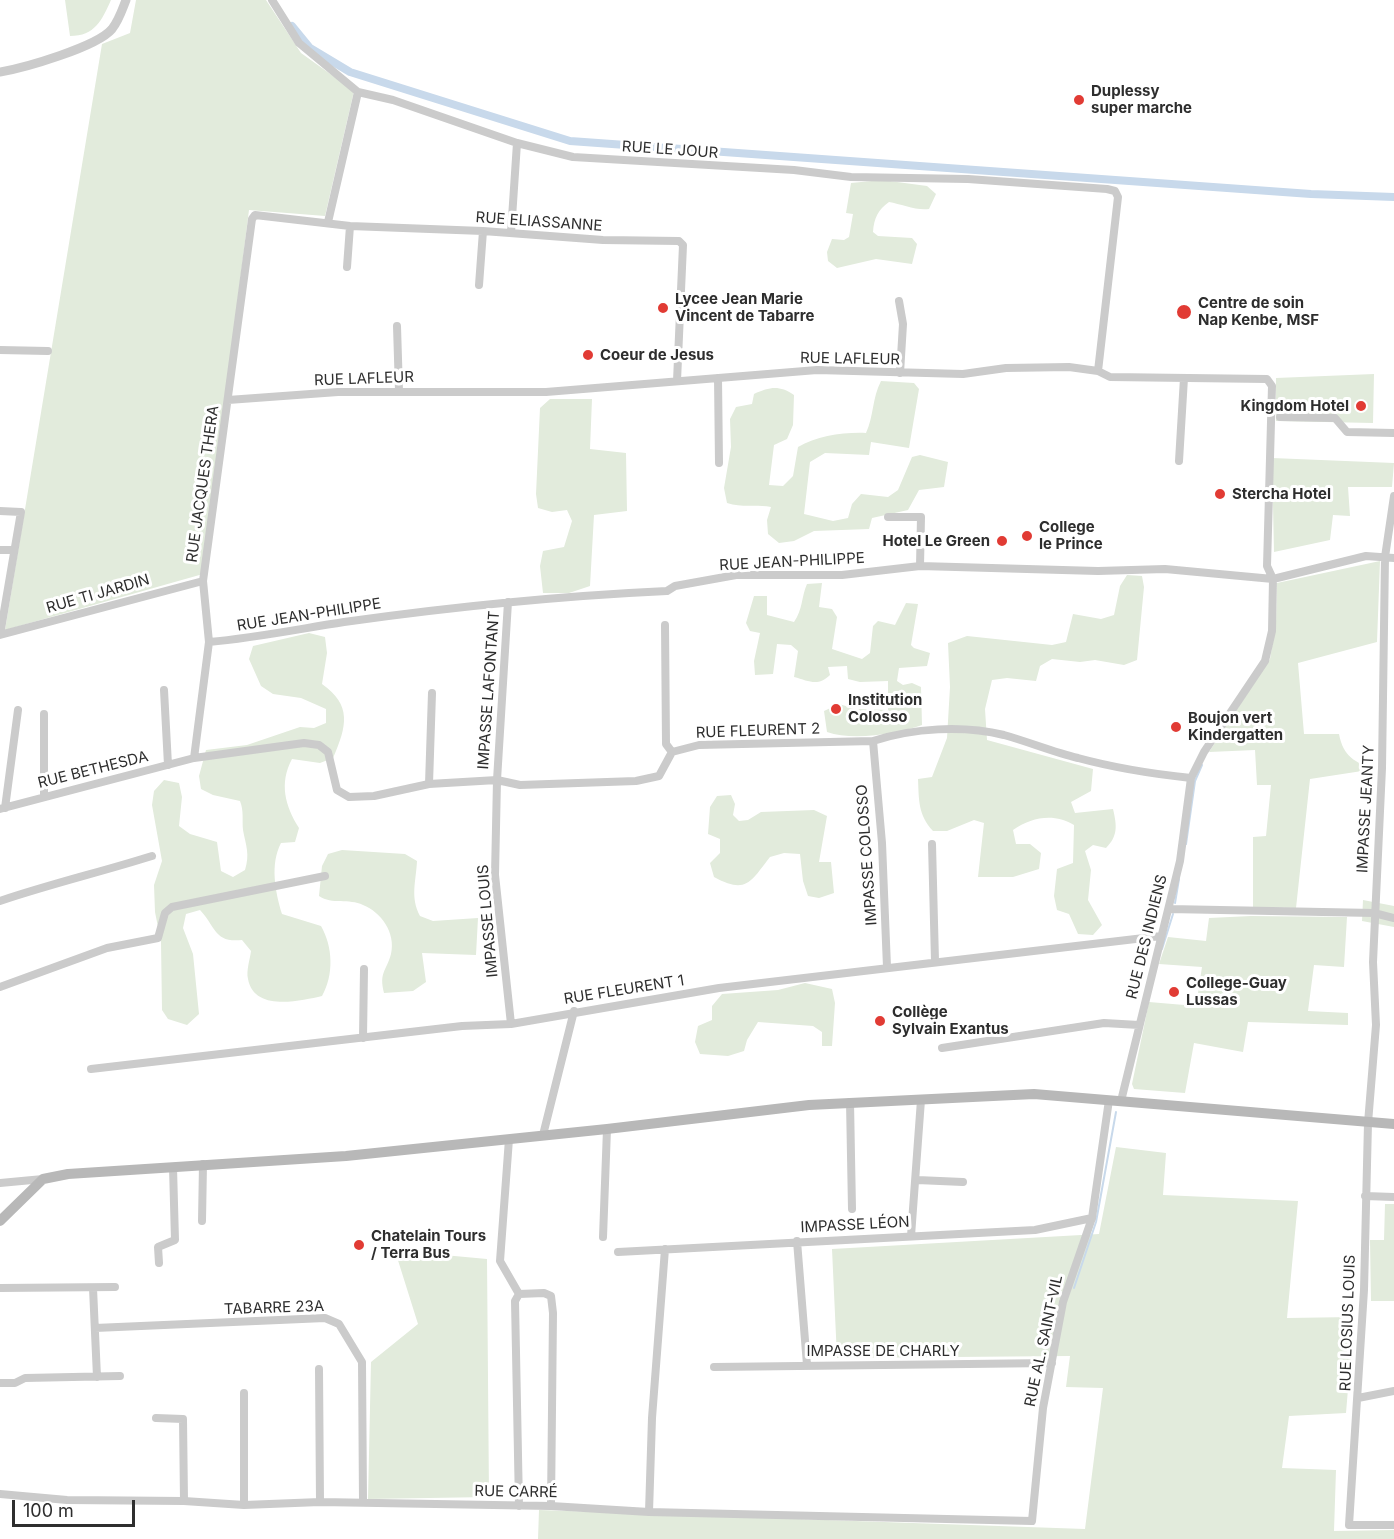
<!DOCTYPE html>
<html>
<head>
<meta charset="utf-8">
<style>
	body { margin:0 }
	#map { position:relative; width:1394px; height:1539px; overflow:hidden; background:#fff; font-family:Inter,sans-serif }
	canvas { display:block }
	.scale { position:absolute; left:12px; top:1500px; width:123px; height:27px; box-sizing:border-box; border:3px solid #2e2e2e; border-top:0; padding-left:8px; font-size:18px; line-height:21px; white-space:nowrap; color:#2e2e2e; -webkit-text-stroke:4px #fff; paint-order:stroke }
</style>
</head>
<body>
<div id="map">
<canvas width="1394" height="1539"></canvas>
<div class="scale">100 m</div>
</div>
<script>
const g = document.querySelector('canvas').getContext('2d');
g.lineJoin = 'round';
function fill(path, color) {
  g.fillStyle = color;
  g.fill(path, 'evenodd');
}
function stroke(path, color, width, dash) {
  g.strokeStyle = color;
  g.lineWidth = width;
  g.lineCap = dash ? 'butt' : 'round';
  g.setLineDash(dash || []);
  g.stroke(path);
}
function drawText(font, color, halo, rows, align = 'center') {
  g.font = font + ' Inter,sans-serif';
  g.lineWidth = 6;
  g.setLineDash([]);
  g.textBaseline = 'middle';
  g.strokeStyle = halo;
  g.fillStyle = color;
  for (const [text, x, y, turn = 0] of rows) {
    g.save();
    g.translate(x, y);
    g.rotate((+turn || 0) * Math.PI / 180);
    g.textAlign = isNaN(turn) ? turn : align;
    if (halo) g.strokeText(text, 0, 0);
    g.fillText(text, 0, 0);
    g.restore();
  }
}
fill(new Path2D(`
	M65 0H111C102 20 95 36 70 36Z
	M136 0H266L301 53 354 91 325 216 249 210 203 574 5 630 102 44 130 33Z
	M882 180 927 186 936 194 929 209C917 211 901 204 889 202 878 210 874 218 873 232L878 236 912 238 917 244 912 264 876 259 837 268 828 261 827 252 832 239 844 240 849 237 853 214 846 213 851 183Z
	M1374 374 1373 423 1276 421V378Z
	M881 381 914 383 919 389 909 448 871 442 869 455 825 453 810 462 804 514 833 521 848 518 852 504 861 494 888 497 898 490 912 457 920 455 948 462 944 487 919 490 908 510 872 518 869 529 814 531 794 541 779 543 768 534 767 520 771 507C755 504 742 508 727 503L724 488 731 447 730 419 736 407 752 404 754 394C770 387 779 385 794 395L793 425 787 439 774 445 769 485 783 486 793 476 798 447C817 436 844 432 866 433 874 416 872 398 881 381Z
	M550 399H592L590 449 626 453 627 511 594 515 590 586 569 593H543L540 566 543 551 564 547 572 521 567 510 552 512 538 508 536 494 540 408Z
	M1272 458 1394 463 1392 487H1348L1350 516 1333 515 1330 540 1274 552Z
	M1380 561 1377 642 1298 663 1304 734H1339C1343 756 1355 763 1375 769L1310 779 1296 908 1253 907V837L1266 836 1271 785H1257L1255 750 1209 752 1270 659 1276 623 1277 583Z
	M1127 575 1142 576 1144 587 1137 660 1124 665 1095 660 1080 662 1052 659 1040 666 1036 681 1007 678 992 680 985 709 987 740 1093 769 1091 791 1071 802 1075 813 1113 809C1117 826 1118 836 1106 848L1093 845 1085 851 1091 870 1088 900 1102 925 1093 935 1078 934 1069 914 1057 910 1054 896 1057 869 1073 863 1074 825C1054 813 1032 817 1013 830L1016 844H1030L1041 853 1039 869 1013 877H978L984 823 974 820 947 831H933C918 815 919 800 918 779L932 777 947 738 950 687 948 643 967 636 1052 645 1066 642 1073 614 1101 619 1114 615 1120 586Z
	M822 583 819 607 832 609 837 617 832 649 862 659 870 653 873 626 878 621 895 625 906 603 918 604 911 645 914 648 930 653 927 666 899 668 897 681 903 685 912 683 921 687 922 725C897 734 853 741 827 732L824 711 839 704 856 709 888 710V681L860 682 848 679 847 666 828 667 830 675C818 687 809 681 794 677L798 651 791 645 777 644 773 674 755 675 754 661 760 633 750 631 746 623 754 596H767V615L794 622C803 609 801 598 807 584Z
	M309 633 325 637 327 653 322 684C352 705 347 726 333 758L320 763 292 759C279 783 285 806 299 828L295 842 281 843C270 864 275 891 282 914L321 926C333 947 334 975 322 996 300 1001 254 1012 248 979 246 971 250 959 251 951L242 940C214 943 216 927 200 910L186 914 183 928 193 954 199 1014 187 1025 168 1019 162 1010 161 942 155 912 154 885 162 861 152 805 154 791 164 780 179 783 182 797 179 826 190 834 217 842 221 871 233 877 245 870C250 854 246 846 243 830 242 820 244 811 240 801L213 795 201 789 199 776 206 750 247 745 300 727 314 728 326 723V709L301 698 273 694 261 686 249 659 253 646Z
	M731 795 735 804 733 815 739 821 748 820 761 812 814 810 827 816 819 862H831L834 893 819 898 808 896 803 881 800 854 784 853 770 857C751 881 747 895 714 877L710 863 720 853V839L708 834 710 807 717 796Z
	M342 850 405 854 417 861C416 882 410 897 420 916L433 921 478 918 476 955 422 953 426 982 413 991 384 993C379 972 386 972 391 954 396 933 381 912 363 905 349 898 332 905 319 896L322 866 328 854Z
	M1363 900 1394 906V927L1362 921Z
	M1251 916 1347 917 1344 967 1314 965 1308 1011 1348 1013V1025L1248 1022 1243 1052 1194 1043 1185 1093 1134 1089 1132 1084 1149 1002 1196 1006 1202 967 1159 964 1168 937 1206 941 1209 918Z
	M805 983 832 989 835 1003 832 1046H822V1032L813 1026 758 1022 747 1040 744 1051 728 1056 700 1054 695 1042 698 1026 712 1020V1006L722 994 778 990Z
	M1116 1147 1166 1153 1163 1195 1298 1201 1287 1318 1354 1317 1346 1413 1289 1416 1282 1468 1336 1470 1334 1531 1394 1530V1539H538L539 1510 1085 1529 1103 1388 1066 1387 1070 1356 837 1358 832 1249 1099 1234Z
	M1385 1204H1394V1301H1371L1370 1240H1384Z
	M411 1252 487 1259 489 1497 368 1499 371 1362 418 1324 396 1254Z`), '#e2ebdc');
stroke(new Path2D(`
	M1186 844 1195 781 1202 765
	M1175 903 1179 879
	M1162 949 1173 914
	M1074 1288 1096 1222 1116 1112`), '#c8d9eb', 2);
stroke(new Path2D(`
	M292 26 310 48 350 72 570 141 1311 194 1394 197`), '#c8d9eb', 8);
stroke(new Path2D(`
	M272 0 299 43 358 92
	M328 222 358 92 393 100 517 143 573 157 794 170 851 177 968 179 1107 189 1115 191 1118 197 1098 371
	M511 233 517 143
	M347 267 350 226
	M479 285 483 231
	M899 301 903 324 900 373
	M397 326 399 391
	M0 350 48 351
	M718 378 719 463
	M228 400 338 392H546L817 370 963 374 1006 368 1069 367 1098 371 1110 377 1267 379 1272 386 1267 566 1273 579 1272 631 1265 661 1204 752 1191 778 1180 861 1121 1101
	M1280 417 1335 418 1347 432 1394 433
	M1179 461 1184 378
	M1394 496 1385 557 1382 768 1373 962 1376 1025 1368 1123 1364 1290 1349 1525H1394
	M0 511 21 512 0 635 203 581
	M888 517H921L920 566
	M0 550H14
	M508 602 497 780 495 875 511 1024
	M665 625 666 744 672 752
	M209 642C255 638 299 629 344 622 451 607 559 596 667 591L675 586 736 575H842L920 566 1098 571 1165 569 1273 579 1366 556 1394 558
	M164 690 168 765
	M873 741 882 843 887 967
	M194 758 209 642 203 581 252 219 255 215 350 226 483 231 603 240 679 241 683 245 677 381
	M429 784 432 693
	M44 796V714
	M5 808 18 710
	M0 809 194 758 304 743 319 745 328 752 337 790 349 797 374 796 429 784 497 780 520 785 636 781 659 776 672 752 699 745 873 741C913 728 963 725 1004 735 1029 742 1053 752 1078 758 1115 768 1153 774 1191 778
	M932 844 935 961
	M0 901C50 884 101 872 152 856
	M1169 909 1374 913 1394 918
	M0 987 107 948 158 938 165 913 172 907 325 876
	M363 1038 364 969
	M942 1048 1104 1023 1139 1025
	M91 1069 462 1026 511 1024 719 988 1161 936
	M850 1102 852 1209
	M543 1135 574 1011
	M509 1139 500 1261 519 1294
	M917 1180 963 1182
	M0 1183 43 1179
	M1365 1196 1394 1197
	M202 1221 203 1164
	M911 1236 921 1100
	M603 1237 607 1129
	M797 1241 807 1365
	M618 1252 1035 1230 1092 1218
	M159 1263 158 1247 175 1240 173 1167
	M0 1288 115 1287
	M93 1288 97 1377
	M95 1328 325 1318 339 1324 362 1362 363 1502
	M714 1367 1052 1363
	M319 1369 320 1502
	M0 1383H15L25 1378 120 1376
	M1358 1398 1394 1391
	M156 1418 183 1419 184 1501
	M0 1494 67 1500 184 1501 244 1505 320 1502 551 1506 649 1512 1032 1521 1043 1408 1063 1302 1092 1218 1109 1100
	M244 1505V1393
	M519 1506 515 1301 519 1294 544 1293 551 1296 553 1313 551 1506
	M649 1512 652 1418 665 1249`), '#cbcbcb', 8);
stroke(new Path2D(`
	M0 72C24 68 97 47 112 29 119 20 122 10 126 0`), '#cbcbcb', 9);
stroke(new Path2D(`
	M0 1221 43 1179 68 1174 346 1156 607 1129 809 1105 1034 1094 1394 1124`), '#b8b8b8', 10);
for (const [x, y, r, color] of [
	[1079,100,6,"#e13b34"],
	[663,308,6,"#e13b34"],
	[1184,312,8,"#e13b34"],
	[588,355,6,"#e13b34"],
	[1361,406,6,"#e13b34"],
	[1220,494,6,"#e13b34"],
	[1027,536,6,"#e13b34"],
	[1002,541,6,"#e13b34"],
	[836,709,6,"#e13b34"],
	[1176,727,6,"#e13b34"],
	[1174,992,6,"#e13b34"],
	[880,1021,6,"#e13b34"],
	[359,1245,6,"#e13b34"]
]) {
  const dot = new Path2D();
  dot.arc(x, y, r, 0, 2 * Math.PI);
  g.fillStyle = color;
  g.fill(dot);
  stroke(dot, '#fff', 2);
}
drawText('bold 15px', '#2e2e2e', '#fff', [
	["Duplessy",1091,91],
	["super marche",1091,108],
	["Lycee Jean Marie",675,299],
	["Vincent de Tabarre",675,316],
	["Centre de soin",1198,303],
	["Nap Kenbe, MSF",1198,320],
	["Coeur de Jesus",600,355],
	["Kingdom Hotel",1349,406,"right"],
	["Stercha Hotel",1232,494],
	["College",1039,527],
	["le Prince",1039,544],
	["Hotel Le Green",990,541,"right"],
	["Institution",848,700],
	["Colosso",848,717],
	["Boujon vert",1188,718],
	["Kindergatten",1188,735],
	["College-Guay",1186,983],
	["Lussas",1186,1000],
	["Collège",892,1012],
	["Sylvain Exantus",892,1029],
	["Chatelain Tours",371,1236],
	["/ Terra Bus",371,1253]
], 'left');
drawText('15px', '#2e2e2e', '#fff', [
	["RUE LE JOUR",670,150,4],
	["RUE ELIASSANNE",539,222,4],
	["RUE LAFLEUR",850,359,1],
	["RUE LAFLEUR",364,379,-2],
	["RUE JACQUES THERA",203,484,-82],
	["RUE JEAN-PHILIPPE",792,562,-3],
	["RUE TI JARDIN",98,594,-16],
	["RUE JEAN-PHILIPPE",309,615,-9],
	["IMPASSE LAFONTANT",489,690,-86],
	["RUE FLEURENT 2",758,731,-2],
	["RUE BETHESDA",93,770,-14],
	["IMPASSE JEANTY",1366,809,-87],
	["IMPASSE COLOSSO",867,855,-94],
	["IMPASSE LOUIS",488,921,-95],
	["RUE DES INDIENS",1147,937,-76],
	["RUE FLEURENT 1",624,990,-9],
	["IMPASSE LÉON",855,1225,-3],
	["TABARRE 23A",274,1308,-2],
	["RUE LOSIUS LOUIS",1348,1323,-88],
	["RUE AL. SAINT-VIL",1044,1341,-78],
	["IMPASSE DE CHARLY",883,1351],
	["RUE CARRÉ",516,1492,1]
]);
</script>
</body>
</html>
